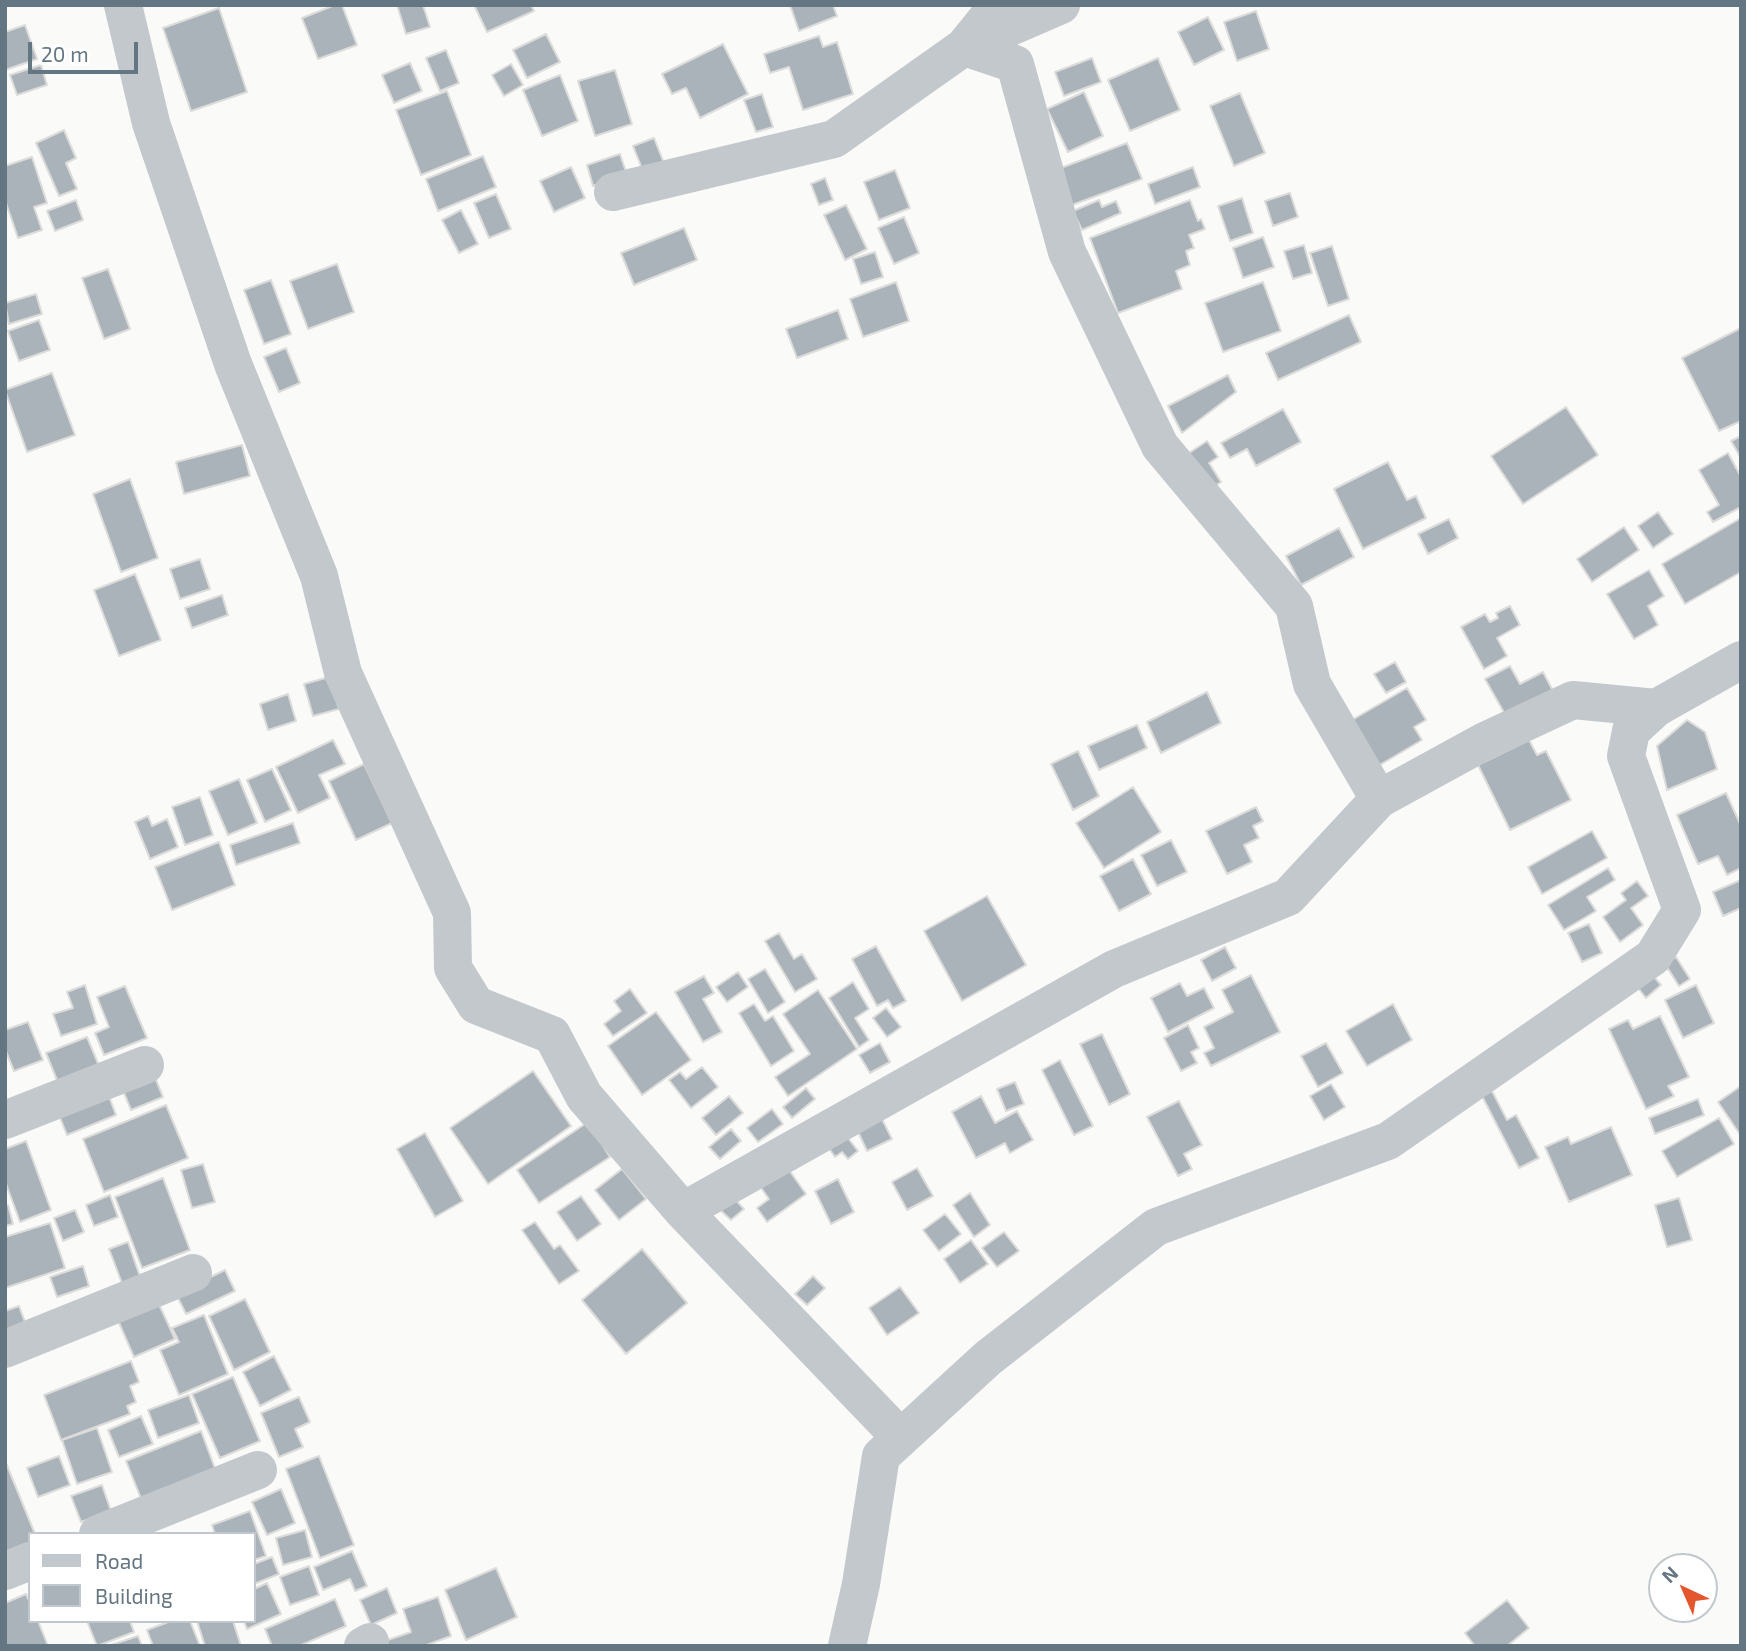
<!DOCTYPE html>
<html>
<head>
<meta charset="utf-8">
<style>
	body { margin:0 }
	#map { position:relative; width:1746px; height:1651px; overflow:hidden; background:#fafaf8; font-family:"Exo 2",sans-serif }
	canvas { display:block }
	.frame { position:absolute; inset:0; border:7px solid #657683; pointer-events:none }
	.legend { position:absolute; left:28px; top:1532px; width:228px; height:91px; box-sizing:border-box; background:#fff; border:2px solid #c1c8cd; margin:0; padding:9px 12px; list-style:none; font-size:21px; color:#657683 }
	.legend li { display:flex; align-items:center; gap:14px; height:35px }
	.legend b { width:35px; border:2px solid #c1c8cd }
	.north { position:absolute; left:1648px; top:1553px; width:70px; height:70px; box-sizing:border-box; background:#fff; border:2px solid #c1c8cd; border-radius:50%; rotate:316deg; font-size:19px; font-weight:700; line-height:28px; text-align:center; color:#657683 }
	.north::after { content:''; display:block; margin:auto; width:24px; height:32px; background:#e4572e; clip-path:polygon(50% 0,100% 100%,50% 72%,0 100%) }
	.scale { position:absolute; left:28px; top:42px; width:110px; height:32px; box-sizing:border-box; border:4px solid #657683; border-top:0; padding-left:9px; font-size:21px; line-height:24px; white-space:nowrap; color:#657683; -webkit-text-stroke:5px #fff; paint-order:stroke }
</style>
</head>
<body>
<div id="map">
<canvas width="1746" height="1651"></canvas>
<div class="frame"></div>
<ul class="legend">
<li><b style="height:9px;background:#c3c8cc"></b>Road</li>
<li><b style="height:19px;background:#aab3b9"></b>Building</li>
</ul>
<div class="north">N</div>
<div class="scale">20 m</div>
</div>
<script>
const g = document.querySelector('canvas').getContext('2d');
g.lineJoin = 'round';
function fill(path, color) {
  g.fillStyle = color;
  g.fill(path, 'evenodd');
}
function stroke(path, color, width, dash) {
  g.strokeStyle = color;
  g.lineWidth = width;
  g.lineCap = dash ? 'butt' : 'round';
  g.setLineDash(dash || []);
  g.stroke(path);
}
const building = new Path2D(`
	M335 5H342L357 45 318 59 302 18Z
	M397 5H423L430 27 406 34Z
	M474 5H531L534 11 487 32Z
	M790 5H833L837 16 799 31Z
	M219 8 247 92 191 111 163 28Z
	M1256 11 1269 49 1237 61 1224 22Z
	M1208 17 1224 50 1194 65 1178 32Z
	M25 25 37 59 5 70V32Z
	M546 34 560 62 527 78 513 50Z
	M819 36 823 47 837 42 853 94 803 110 789 67 770 73 764 54Z
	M723 44 748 94 700 118 686 88 672 94 662 74Z
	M446 50 459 83 440 91 426 58Z
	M1092 58 1101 82 1064 96 1055 72Z
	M1158 58 1180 110 1130 131 1108 80Z
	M410 63 422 91 394 103 382 75Z
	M511 64 523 85 504 96 492 75Z
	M41 65 47 85 17 95 10 75Z
	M615 70 632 124 595 136 578 81Z
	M560 75 578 121 542 136 523 90Z
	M447 91 471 155 421 175 396 110Z
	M1084 92 1103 136 1068 152 1047 109Z
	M1240 93 1265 153 1234 166 1210 106Z
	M762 94 773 127 756 132 744 100Z
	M64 130 76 158 66 163 77 189 59 196 36 143Z
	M654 138 666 168 645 176 633 146Z
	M1127 143 1142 179 1072 205 1058 169Z
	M620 154 627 175 593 186 587 165Z
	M483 156 496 187 438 211 426 179Z
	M32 157 47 203 34 207 42 230 18 238 5 200V166Z
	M571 167 585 198 554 212 540 181Z
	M1193 167 1200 187 1155 204 1148 184Z
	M895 170 910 208 879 220 864 182Z
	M825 178 833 200 819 205 811 184Z
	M1290 193 1298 217 1273 226 1265 201Z
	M496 194 511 229 489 238 474 203Z
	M1242 198 1253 233 1230 241 1218 206Z
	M76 200 83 220 55 231 47 211Z
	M1099 200 1102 207 1116 201 1121 213 1082 230 1073 211Z
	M1190 200 1198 221 1201 219 1205 229 1189 235 1194 248 1186 251 1190 265 1176 271 1182 289 1118 313 1090 238Z
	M846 205 867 249 845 260 824 215Z
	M461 210 478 244 459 253 442 220Z
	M904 217 919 253 894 264 878 228Z
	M684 228 697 260 634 285 621 253Z
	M1263 237 1274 267 1243 278 1233 248Z
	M1304 245 1312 273 1293 279 1284 251Z
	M1332 246 1349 299 1328 306 1310 253Z
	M875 252 883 277 861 284 853 259Z
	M337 264 354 312 308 329 290 281Z
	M108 269 130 329 104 339 82 278Z
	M271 280 291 334 264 344 244 290Z
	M896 282 909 321 863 337 850 299Z
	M1263 282 1281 331 1223 352 1205 303Z
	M36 294 42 314 9 324 5 303Z
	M838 310 848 339 797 358 786 329Z
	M1349 315 1361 342 1278 380 1266 353Z
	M39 320 50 350 19 361 8 331Z
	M1741 328V421L1719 431 1682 358Z
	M286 348 300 383 279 392 264 357Z
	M52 373 75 435 27 452 5 390Z
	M1228 375 1236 392 1182 433 1168 406Z
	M1566 407 1598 455 1523 504 1491 456Z
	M1283 409 1301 442 1256 466 1247 449 1230 458 1221 443Z
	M1741 436V458L1731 441Z
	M1207 441 1218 457 1209 463 1221 482 1208 490 1186 455Z
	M242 445 250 476 184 494 176 462Z
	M1728 453 1741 477V507L1713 522 1707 512 1719 505 1699 470Z
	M1388 462 1407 500 1416 496 1426 518 1363 549 1334 489Z
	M130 479 158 558 121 572 93 494Z
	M1658 512 1673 534 1653 548 1638 526Z
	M1741 518V572L1685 604 1662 564Z
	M1449 519 1458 538 1428 554 1418 534Z
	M1624 527 1639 550 1592 582 1577 559Z
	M1339 528 1354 557 1301 585 1286 556Z
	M200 559 210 589 180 599 170 569Z
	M1649 570 1664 596 1648 606 1658 625 1634 639 1607 594Z
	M135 574 161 640 119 656 94 590Z
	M222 595 228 615 192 628 185 608Z
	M1510 606 1520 625 1497 638 1507 656 1484 669 1461 627 1485 614 1490 622 1498 618 1496 613Z
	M1395 662 1406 682 1386 693 1374 674Z
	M1510 666 1520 684 1543 672 1553 691 1506 716 1485 679Z
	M329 677 339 709 313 716 304 684Z
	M1407 688 1426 720 1414 727 1422 740 1378 766 1352 720Z
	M1207 692 1221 723 1161 753 1147 722Z
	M288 694 296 721 268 730 260 704Z
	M1687 720 1705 732 1717 769 1667 790 1657 746Z
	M1137 725 1147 748 1099 770 1088 746Z
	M333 740 345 764 319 775 330 798 298 813 276 767Z
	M1529 740 1537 755 1546 751 1571 800 1510 830 1478 765Z
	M1078 751 1099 796 1073 810 1051 764Z
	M364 764 392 823 356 840 329 781Z
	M272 769 291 810 265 822 247 780Z
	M239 779 257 823 228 835 209 791Z
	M1133 787 1161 832 1104 868 1076 823Z
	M1726 793 1741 826V868L1727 875 1718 856 1698 864 1677 815Z
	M200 797 213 835 185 845 172 807Z
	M1256 807 1263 821 1253 826 1259 838 1244 845 1252 862 1227 874 1206 831Z
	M148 816 152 826 167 819 178 847 150 859 135 822Z
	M293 823 300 843 236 865 230 845Z
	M1592 831 1607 858 1542 894 1528 867Z
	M1171 840 1187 872 1157 886 1141 855Z
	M219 842 235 885 172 910 155 867Z
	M1133 859 1151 894 1119 911 1100 876Z
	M1608 868 1615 880 1587 897 1596 911 1564 930 1548 905Z
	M1741 880V908L1723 916 1713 892Z
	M1637 881 1648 896 1631 908 1643 925 1620 942 1603 917 1626 900 1621 893Z
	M987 896 1026 965 962 1001 924 931Z
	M1589 924 1602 953 1582 962 1568 933Z
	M779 933 794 959 802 954 817 979 795 992 765 941Z
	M876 946 906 1001 893 1008 888 1000 877 1006 852 959Z
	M1225 947 1236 968 1212 981 1201 960Z
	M1676 957 1690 979 1679 986 1665 964Z
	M765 969 785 1002 768 1013 748 979Z
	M1649 971 1661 985 1646 998 1634 983Z
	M738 972 748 987 727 1002 716 987Z
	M1251 975 1280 1032 1211 1066 1204 1053 1214 1048 1204 1027 1233 1012 1222 990Z
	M704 976 714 993 703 999 722 1032 703 1042 675 992Z
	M853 982 869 1009 855 1018 869 1040 859 1047 829 998Z
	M1180 983 1187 996 1204 988 1214 1008 1168 1032 1151 998Z
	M85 985 97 1024 61 1036 53 1014 73 1008 67 992Z
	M1696 985 1714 1023 1683 1038 1665 1000Z
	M125 986 147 1038 104 1055 95 1033 109 1027 97 997Z
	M630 989 647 1013 613 1036 604 1024 621 1011 614 1001Z
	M818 990 857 1049 788 1096 775 1077 810 1054 783 1014Z
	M754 1004 765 1021 773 1016 794 1051 771 1066 739 1013Z
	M1393 1004 1412 1040 1367 1066 1346 1031Z
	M886 1008 901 1027 887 1037 873 1018Z
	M656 1012 691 1060 642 1095 608 1046Z
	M1660 1016 1689 1077 1668 1086 1674 1096 1646 1109 1609 1029 1628 1020 1633 1029Z
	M28 1022 43 1060 14 1071 5 1049V1030Z
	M1188 1025 1199 1048 1191 1052 1197 1063 1181 1071 1164 1038Z
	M1102 1034 1130 1094 1109 1105 1080 1044Z
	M87 1037 102 1073 61 1090 46 1053Z
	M880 1043 890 1062 870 1073 859 1055Z
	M1326 1043 1343 1073 1318 1087 1301 1056Z
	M1060 1060 1093 1126 1074 1135 1042 1070Z
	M702 1067 718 1087 691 1108 669 1080 680 1072 686 1079Z
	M533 1071 571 1126 488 1184 450 1128Z
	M154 1075 163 1097 131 1110 122 1088Z
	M1015 1082 1024 1104 1006 1111 997 1089Z
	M1331 1084 1345 1107 1324 1120 1310 1096Z
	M1741 1086V1136L1718 1102Z
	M806 1088 815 1099 792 1118 783 1107Z
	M1492 1091 1507 1120 1516 1115 1539 1158 1519 1168 1482 1096Z
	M108 1094 116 1115 67 1135 59 1115Z
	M729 1096 743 1113 716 1135 702 1118Z
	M981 1096 995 1123 1017 1111 1033 1140 1010 1153 1005 1143 976 1158 952 1112Z
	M1698 1099 1704 1115 1655 1134 1649 1118Z
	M1179 1101 1202 1145 1184 1154 1192 1169 1178 1176 1147 1117Z
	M166 1105 188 1158 104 1192 83 1139Z
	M772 1109 783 1124 758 1142 747 1128Z
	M878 1111 892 1139 867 1151 854 1123Z
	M1719 1118 1734 1144 1677 1177 1662 1151Z
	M588 1122 610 1157 539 1203 517 1170Z
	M1611 1127 1632 1175 1569 1202 1545 1147 1568 1137 1571 1144Z
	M731 1129 741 1141 720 1159 709 1147Z
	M841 1129 858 1151 848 1159 842 1152 835 1157 824 1141Z
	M425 1133 463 1201 435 1217 397 1149Z
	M26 1141 51 1210 20 1222 5 1181V1149Z
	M784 1163 806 1194 767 1222 757 1208 769 1199 757 1182Z
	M203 1164 215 1202 192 1208 181 1170Z
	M917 1168 933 1196 907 1210 892 1182Z
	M622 1169 646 1199 619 1220 595 1190Z
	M163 1178 190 1250 142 1268 115 1197Z
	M838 1179 854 1212 831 1224 815 1191Z
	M970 1193 990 1225 974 1237 953 1205Z
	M110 1195 118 1217 94 1226 86 1205Z
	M731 1195 744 1209 731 1220 718 1208Z
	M581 1196 601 1224 577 1241 557 1212Z
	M1679 1198 1692 1240 1667 1247 1655 1205Z
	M5 1205H8L13 1224 5 1226Z
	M75 1210 84 1232 63 1241 54 1218Z
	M945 1214 961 1234 939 1251 923 1230Z
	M535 1222 554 1249 560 1245 579 1271 559 1284 522 1230Z
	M50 1223 65 1268 5 1288V1237Z
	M1004 1232 1019 1251 997 1267 982 1248Z
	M971 1240 988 1264 960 1283 944 1259Z
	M128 1242 143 1285 125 1291 109 1249Z
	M642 1249 687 1303 626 1354 582 1300Z
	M83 1266 89 1286 57 1297 50 1277Z
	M225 1270 235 1291 186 1314 176 1294Z
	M813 1276 825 1288 807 1305 795 1294Z
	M900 1287 919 1313 887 1335 869 1308Z
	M156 1298 175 1339 134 1357 116 1316Z
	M245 1299 270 1352 234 1370 209 1316Z
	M19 1306 28 1330 5 1339V1311Z
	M204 1315 228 1374 179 1395 160 1350 179 1342 172 1328Z
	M274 1356 291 1390 260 1406 243 1372Z
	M131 1361 139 1382 130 1386 136 1402 127 1406 130 1414 61 1440 44 1395Z
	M233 1377 260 1441 220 1458 192 1394Z
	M189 1395 199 1423 158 1438 148 1410Z
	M299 1397 310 1422 295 1429 303 1447 279 1457 261 1413Z
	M141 1416 153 1444 119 1457 108 1430Z
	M97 1428 112 1472 77 1484 62 1440Z
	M201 1431 216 1471 142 1501 126 1461Z
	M59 1456 70 1485 38 1497 27 1468Z
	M319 1456 354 1545 320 1558 286 1469Z
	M6 1463 35 1534H30V1547L5 1557Z
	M102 1485 111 1511 81 1522 71 1496Z
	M281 1489 295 1523 267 1535 252 1502Z
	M250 1511 266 1556 254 1560V1534H215L212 1525Z
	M305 1530 312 1557 283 1565 276 1538Z
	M352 1551 367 1586 355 1591 350 1579 323 1590 314 1567Z
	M272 1557 279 1574 254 1584V1564Z
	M309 1566 319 1595 290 1605 280 1577Z
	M496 1568 517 1617 466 1640 445 1590Z
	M267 1583 281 1614 247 1629 244 1621H254V1589Z
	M387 1588 397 1613 371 1625 360 1600Z
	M26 1594 30 1603V1621H38L48 1646H5V1603Z
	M438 1597 451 1636 424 1646H386L385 1641 411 1632 403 1609Z
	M335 1599 346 1626 299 1646H272L265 1629Z
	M1507 1600 1529 1628 1507 1646H1475L1465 1633Z
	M87 1621H130L134 1632 97 1646Z
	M171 1621H190L200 1646H153L147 1630Z
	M197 1621H233L241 1646H205Z
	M138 1636 142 1646H108Z`);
fill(building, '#aab3b9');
stroke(building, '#dcdcda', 2);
stroke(new Path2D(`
	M123 5 151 123 233 364 319 576 343 673 452 913 453 968 476 1005 552 1035 584 1096 683 1211 900 1437
	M998 5 964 47 1015 64 1067 252 1160 446 1294 606 1312 684 1379 799
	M613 192 834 139 964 47 1061 5
	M5 1120 145 1065
	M683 1211 1114 969 1288 897 1379 799 1485 741 1573 700 1656 708
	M5 1349 193 1273
	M98 1534 258 1470
	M5 1571 30 1561
	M363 1646 370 1642`), '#c3c8cc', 38);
stroke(new Path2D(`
	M847 1646 861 1584 881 1456 988 1358 1156 1227 1388 1141 1653 957 1682 910 1626 756 1631 731 1656 708 1741 660`), '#c3c8cc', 38);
</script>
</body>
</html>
